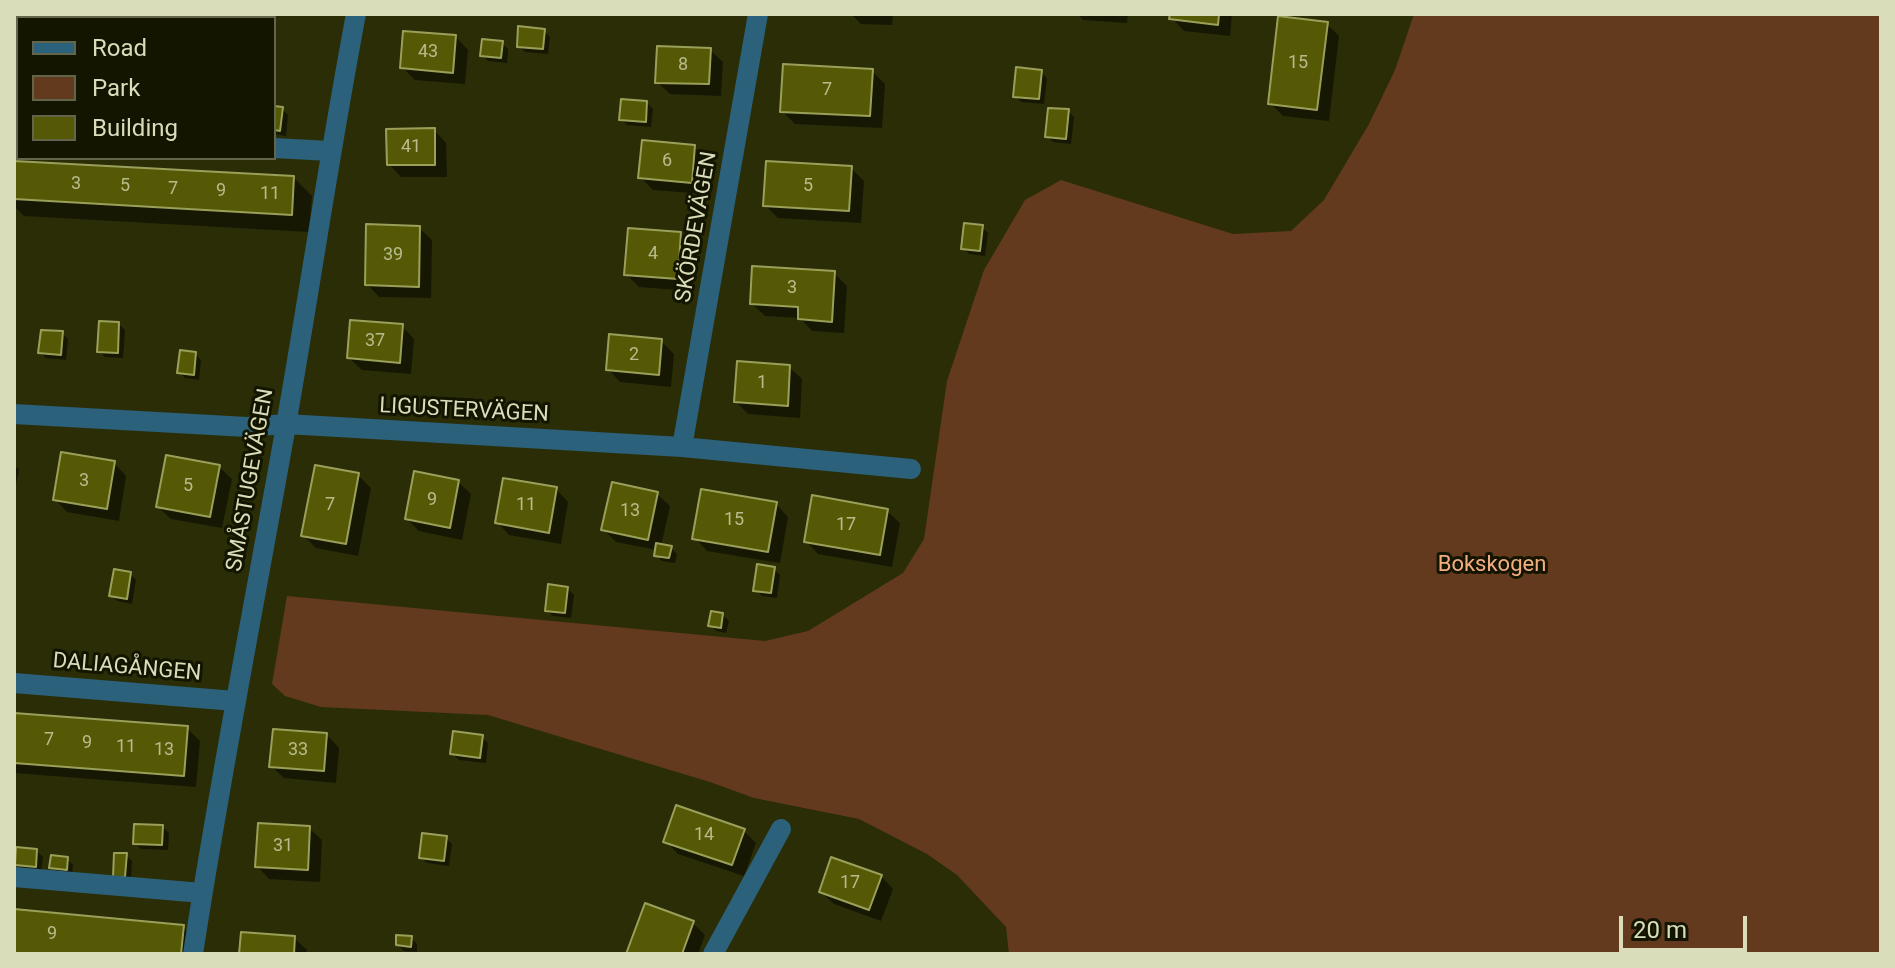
<!DOCTYPE html>
<html>
<head>
<meta charset="utf-8">
<style>
	body { margin:0 }
	#map { position:relative; width:1895px; height:968px; overflow:hidden; background:#2b2d07; font-family:Roboto,sans-serif }
	canvas { display:block }
	.frame { position:absolute; inset:0; border:16px solid #d9ddba; pointer-events:none }
	.legend { position:absolute; left:16px; top:16px; width:260px; height:144px; box-sizing:border-box; background:#141500; border:2px solid #63654a; margin:0; padding:10px 14px; list-style:none; font-size:24px; color:#d9ddba }
	.legend li { display:flex; align-items:center; gap:16px; height:40px }
	.legend b { width:40px; border:2px solid #63654a }
	.scale { position:absolute; left:1619px; top:916px; width:128px; height:36px; box-sizing:border-box; border:4px solid #d9ddba; border-top:0; padding-left:10px; font-size:24px; line-height:28px; white-space:nowrap; color:#d9ddba; -webkit-text-stroke:6px #141500; paint-order:stroke }
</style>
</head>
<body>
<div id="map">
<canvas width="1895" height="968"></canvas>
<div class="frame"></div>
<ul class="legend">
<li><b style="height:10px;background:#2b617b"></b>Road</li>
<li><b style="height:22px;background:#633a1e"></b>Park</li>
<li><b style="height:22px;background:#555905"></b>Building</li>
</ul>
<div class="scale">20 m</div>
</div>
<script>
const g = document.querySelector('canvas').getContext('2d');
g.lineJoin = 'round';
function fill(path, color) {
  g.fillStyle = color;
  g.fill(path, 'evenodd');
}
function stroke(path, color, width, dash) {
  g.strokeStyle = color;
  g.lineWidth = width;
  g.lineCap = dash ? 'butt' : 'round';
  g.setLineDash(dash || []);
  g.stroke(path);
}
function drawText(font, color, halo, rows, align = 'center') {
  g.font = font + ' Roboto,sans-serif';
  g.lineWidth = 6;
  g.setLineDash([]);
  g.textBaseline = 'middle';
  g.strokeStyle = halo;
  g.fillStyle = color;
  for (const [text, x, y, turn = 0] of rows) {
    g.save();
    g.translate(x, y);
    g.rotate((+turn || 0) * Math.PI / 180);
    g.textAlign = isNaN(turn) ? turn : align;
    if (halo) g.strokeText(text, 0, 0);
    g.fillText(text, 0, 0);
    g.restore();
  }
}
fill(new Path2D(`
	M1414 14H1881V954H1009L1006 927 957 875 927 854 859 819 754 798 710 782 488 715 321 707 285 696 272 684 287 596 765 641 808 631 903 573 924 539 947 381 984 270 1025 200 1061 180 1233 234 1291 231 1324 200 1369 124 1395 70Z`), '#633a1e');
fill(new Path2D(`
	M817 14H893L892 25 861 24 853 16Z
	M1077 14H1128L1127 23 1083 20Z
	M1172 14H1232L1230 36 1184 31 1172 18Z
	M1327 24 1339 36 1329 121 1283 116 1270 103Z
	M544 31 550 37 548 54 525 52 519 46Z
	M456 37 468 50 465 84 415 80 402 67Z
	M502 43 508 49 507 63 488 61 482 55Z
	M710 50 723 62 721 96 670 94 657 82Z
	M872 71 885 84 882 128 795 124 782 111Z
	M1041 72 1047 78 1044 104 1021 102 1015 96Z
	M14 98H18V120L14 119Z
	M647 103 653 109 651 127 627 125 621 119Z
	M274 108 282 109 288 115 286 136 274 134Z
	M1068 111 1074 117 1071 144 1053 142 1047 136Z
	M434 130 446 143 447 177H401L389 164Z
	M694 147 707 159 704 194 653 190 640 177Z
	M14 163 294 178 312 196 309 232 24 216 14 206Z
	M851 168 864 181 861 223 778 218 765 205Z
	M982 227 988 233 985 256 969 254 963 248Z
	M419 228 432 240 431 298 379 297 367 284Z
	M680 234 693 246 690 291 639 287 626 274Z
	M834 273 847 286 844 333 812 331 800 318 765 316 752 304Z
	M119 324 125 330 123 358 105 357 99 351Z
	M402 326 414 339 411 374 362 370 349 358Z
	M62 333 68 339 66 360 46 358 40 352Z
	M661 341 674 354 671 387 620 382 608 369Z
	M195 354 201 360 199 380 185 378 179 372Z
	M789 367 802 379 800 418 748 414 736 402Z
	M114 463 126 476 119 521 67 512 55 499Z
	M14 465 19 470 14 494Z
	M219 467 232 479 222 528 171 519 158 507Z
	M358 475 371 488 358 556 316 548 303 535Z
	M458 482 471 494 462 540 419 531 407 519Z
	M556 489 568 502 561 544 509 535 497 522Z
	M657 494 670 506 661 546 671 548 677 554 675 563 662 561 656 555 657 550 616 542 603 529Z
	M776 504 788 517 780 563 707 551 695 538Z
	M887 511 900 523 892 567 818 554 806 541Z
	M774 569 780 575 777 598 762 596 756 590Z
	M130 574 136 580 132 604 117 601 111 595Z
	M568 589 574 595 571 618 553 616 547 610Z
	M723 615 729 621 726 633 716 631 710 625Z
	M14 715 187 728 200 741 196 787 14 773Z
	M327 735 339 748 336 783 284 778 271 766Z
	M482 737 488 743 486 763 459 760 453 754Z
	M163 827 169 833 168 850 141 849 135 843Z
	M309 828 322 840 320 882 269 879 257 866Z
	M743 830 756 843 744 876 678 854 666 841Z
	M446 838 452 844 449 866 427 863 421 857Z
	M37 851 43 857 41 872 23 870 17 864Z
	M126 855 132 861 131 882H121Z
	M67 859 73 865 72 875 58 873 52 867Z
	M881 876 893 889 881 921 834 904 821 892Z
	M14 911 183 927 196 939 194 954H14Z
	M693 923 705 935 698 954H628Z
	M294 938 307 950 306 954H241Z
	M411 938 417 944V952L404 951 398 945Z`), '#0007');
const building = new Path2D(`
	M1170 14H1219L1218 25 1169 19Z
	M1278 16 1328 22 1317 110 1268 104Z
	M518 26 545 29 543 49 517 47Z
	M403 31 456 35 453 73 400 68Z
	M482 39 503 41 501 58 480 56Z
	M657 46 711 48 709 84 655 83Z
	M783 64 873 69 870 116 780 112Z
	M1016 67 1042 70 1039 99 1013 97Z
	M621 99 647 101 646 122 619 120Z
	M274 106 283 107 280 131 274 130Z
	M1048 108 1069 109 1066 139 1045 137Z
	M435 128V165H387L386 129Z
	M642 140 695 145 692 183 638 178Z
	M14 161 294 176 292 215 14 199Z
	M766 161 852 166 849 211 763 206Z
	M964 223 983 225 980 251 961 249Z
	M366 224 420 226 419 287 365 285Z
	M628 228 681 232 678 279 624 275Z
	M752 266 835 271 832 322 798 319V307L750 304Z
	M350 320 403 324 400 363 347 358Z
	M99 321 119 322 118 353 97 352Z
	M41 330 63 331 61 355 38 353Z
	M609 334 662 339 659 375 606 370Z
	M180 350 196 352 194 375 177 373Z
	M737 361 790 365 788 406 734 402Z
	M61 452 115 461 107 509 53 500Z
	M166 455 220 465 210 517 156 507Z
	M315 465 359 473 346 544 301 536Z
	M414 471 459 480 450 528 405 519Z
	M503 478 557 487 549 533 495 523Z
	M612 482 658 492 648 540 601 530Z
	M701 489 777 502 768 552 692 539Z
	M812 495 888 509 880 555 804 542Z
	M656 543 672 546 669 558 654 556Z
	M757 564 775 567 771 593 753 591Z
	M114 569 131 572 127 599 109 596Z
	M548 584 568 587 565 613 545 611Z
	M711 611 723 613 721 628 708 626Z
	M14 713 188 726 184 776 14 763Z
	M273 729 327 733 324 771 269 767Z
	M453 731 483 735 480 758 450 754Z
	M676 805 745 829 732 865 663 842Z
	M258 823 310 826 308 870 255 867Z
	M134 824 163 825 162 845 133 844Z
	M422 833 447 836 444 861 419 858Z
	M16 847 37 849 36 867 15 865Z
	M114 853H127L125 877H113Z
	M51 855 68 857 67 870 49 868Z
	M831 857 882 875 869 910 819 892Z
	M645 903 694 921 682 954H626Z
	M14 909 184 925 181 954H14Z
	M241 932 295 936 294 954H239Z
	M396 935 412 936 411 947 396 945Z`);
fill(building, '#555905');
stroke(building, '#9aa05a', 2);
stroke(new Path2D(`
	M14 133H18
	M274 148 330 151
	M14 683 235 701
	M14 877 202 893`), '#2b617b', 20);
stroke(new Path2D(`
	M14 414 247 427 286 424 682 447 911 469
	M682 447 758 14
	M193 954C220 777 255 601 286 425 310 288 330 151 356 14
	M713 954 781 829`), '#2b617b', 20);
drawText('18px', '#b8bc8d', null, [
	["43",428,52],
	["15",1298,63],
	["8",683,65],
	["7",827,90],
	["41",411,147],
	["6",667,161],
	["3",76,184],
	["5",125,186],
	["5",808,186],
	["7",173,189],
	["9",221,191],
	["11",270,194],
	["4",653,254],
	["39",393,255],
	["3",792,288],
	["37",375,341],
	["2",634,355],
	["1",762,383],
	["3",84,481],
	["5",188,486],
	["9",432,500],
	["7",330,505],
	["11",526,505],
	["13",630,511],
	["15",734,520],
	["17",846,525],
	["7",49,740],
	["9",87,743],
	["11",126,747],
	["13",164,750],
	["33",298,750],
	["14",704,835],
	["31",283,846],
	["17",850,883],
	["9",52,934]
]);
drawText('22px', '#d9ddba', '#141500', [
	["SKÖRDEVÄGEN",697,227,-80],
	["LIGUSTERVÄGEN",464,411,3],
	["SMÅSTUGEVÄGEN",251,480,-80],
	["DALIAGÅNGEN",127,668,5]
]);
drawText('22px', '#f3ad81', '#141500', [
	["Bokskogen",1492,565]
]);
</script>
</body>
</html>
